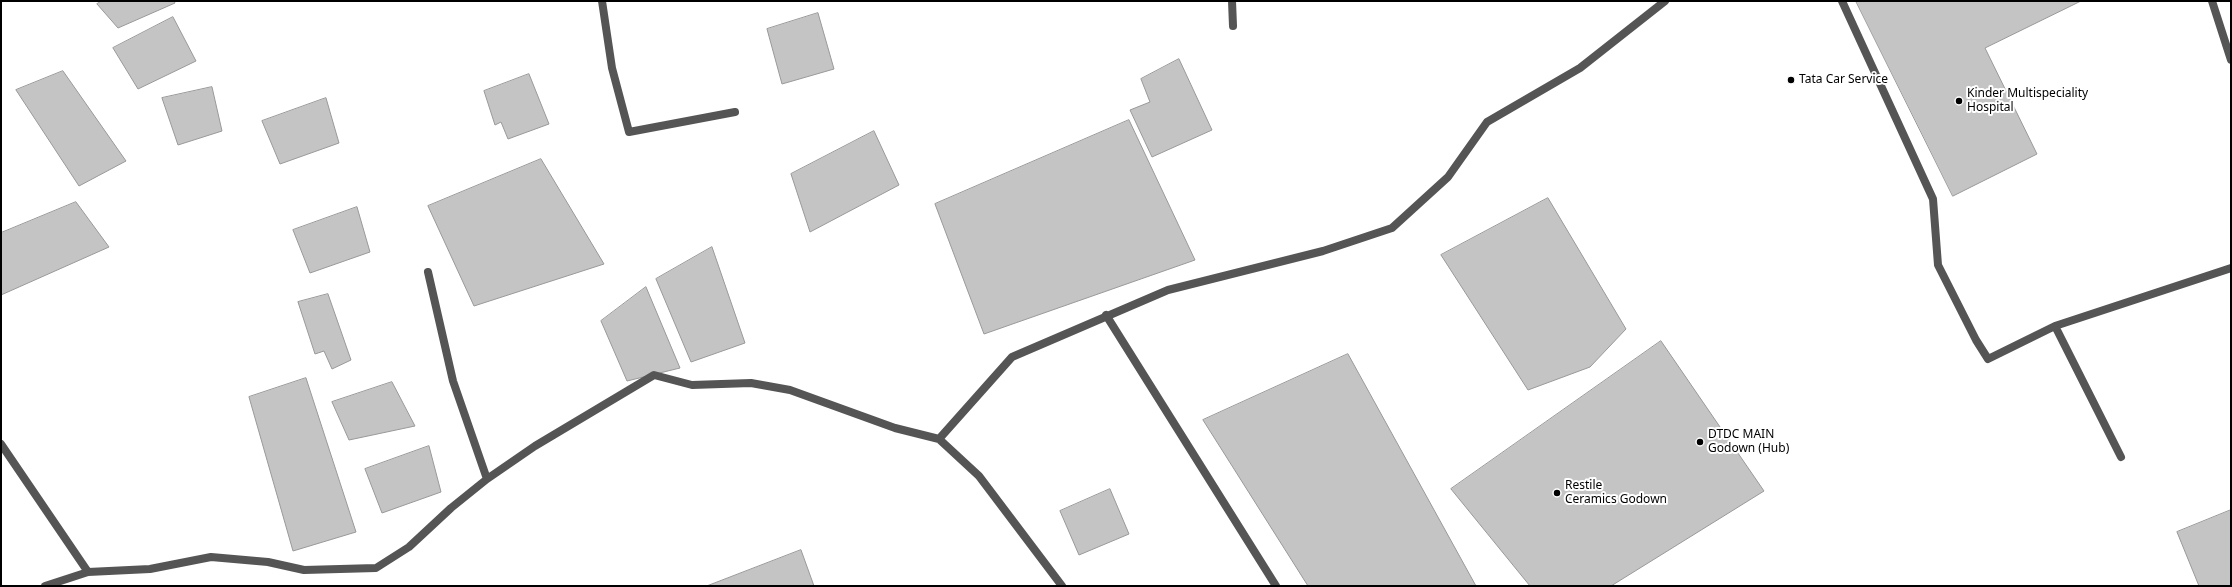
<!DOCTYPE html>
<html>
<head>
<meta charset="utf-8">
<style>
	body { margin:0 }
	#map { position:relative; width:2232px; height:587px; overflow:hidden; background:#fff; font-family:"Noto Sans",sans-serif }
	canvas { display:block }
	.frame { position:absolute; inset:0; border:2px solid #000; pointer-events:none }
</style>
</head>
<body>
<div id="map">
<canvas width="2232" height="587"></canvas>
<div class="frame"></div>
</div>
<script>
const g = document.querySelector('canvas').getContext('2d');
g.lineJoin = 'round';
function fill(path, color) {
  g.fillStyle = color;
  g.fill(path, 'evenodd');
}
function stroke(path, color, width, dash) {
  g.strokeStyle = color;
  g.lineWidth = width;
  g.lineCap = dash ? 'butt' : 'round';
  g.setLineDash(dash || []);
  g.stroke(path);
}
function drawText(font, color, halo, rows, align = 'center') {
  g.font = font + ' "Noto Sans",sans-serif';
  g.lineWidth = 4;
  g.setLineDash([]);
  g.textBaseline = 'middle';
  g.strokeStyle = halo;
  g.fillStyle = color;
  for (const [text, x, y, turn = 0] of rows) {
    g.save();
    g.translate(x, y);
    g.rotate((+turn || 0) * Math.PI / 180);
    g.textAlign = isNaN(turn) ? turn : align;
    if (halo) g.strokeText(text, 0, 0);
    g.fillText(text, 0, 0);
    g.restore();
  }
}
const building = new Path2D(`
	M102 1H174L175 3 118 28 97 4Z
	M1856 1H2081L1985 48 2037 154 1953 196Z
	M818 13 834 69 782 84 767 29Z
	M173 17 196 61 138 89 113 48Z
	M1179 59 1212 130 1152 157 1130 110 1150 102 1141 79Z
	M63 71 126 161 79 186 16 90Z
	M529 74 549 124 508 139 501 122 495 125 484 91Z
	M212 87 222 131 178 145 162 98Z
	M326 98 339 143 280 164 262 121Z
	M1129 120 1195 260 984 334 935 204Z
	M874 131 899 185 810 232 791 174Z
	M541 159 604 264 474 306 428 206Z
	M1548 198 1626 329 1590 367 1528 390 1441 255Z
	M76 202 109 247 1 295V233Z
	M357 207 370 252 310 273 293 230Z
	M712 247 745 343 691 362 656 279Z
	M646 287 680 368 627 381 601 321Z
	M328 294 351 360 332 369 324 351 315 354 298 302Z
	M1661 341 1764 491 1611 586H1530L1451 489Z
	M1348 354 1476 586H1308L1203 420Z
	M306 378 356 532 293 551 249 397Z
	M392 382 415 426 349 440 332 402Z
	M429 446 441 492 382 513 365 469Z
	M1110 489 1129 534 1079 555 1060 511Z
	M2231 510V586H2199L2177 532Z
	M801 550 814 586H707Z`);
fill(building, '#c4c4c4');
stroke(building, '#999', 1);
stroke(new Path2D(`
	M1232 1 1233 26
	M1842 1 1933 199 1938 265 1976 340 1988 359 2055 326 2121 457
	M2055 326 2231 268`), '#555', 8);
stroke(new Path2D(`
	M602 1 612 68 629 132 735 112
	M2212 1 2231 60
	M428 272 453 381 487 479
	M1106 315 1276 586
	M939 439 1012 357 1168 290 1323 251 1392 228 1448 177 1487 122 1580 68 1665 1
	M1 444 88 572
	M45 586 88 572 150 569 211 557 268 562 304 570 376 568 409 547 451 508 487 479 535 446 654 375 692 385 751 383 790 390 895 428 939 439 979 476 1062 586`), '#555', 8);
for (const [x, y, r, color] of [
	[1791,80,4,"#000"],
	[1959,101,4,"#000"],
	[1700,442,4,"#000"],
	[1557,493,4,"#000"]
]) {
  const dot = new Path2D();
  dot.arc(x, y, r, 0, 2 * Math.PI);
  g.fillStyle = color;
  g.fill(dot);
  stroke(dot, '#fff', 1.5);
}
drawText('12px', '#000', '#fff', [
	["Tata Car Service",1799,80],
	["Kinder Multispeciality",1967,94],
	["Hospital",1967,108],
	["DTDC MAIN",1708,435],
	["Godown (Hub)",1708,449],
	["Restile",1565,486],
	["Ceramics Godown",1565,500]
], 'left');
</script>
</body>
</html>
